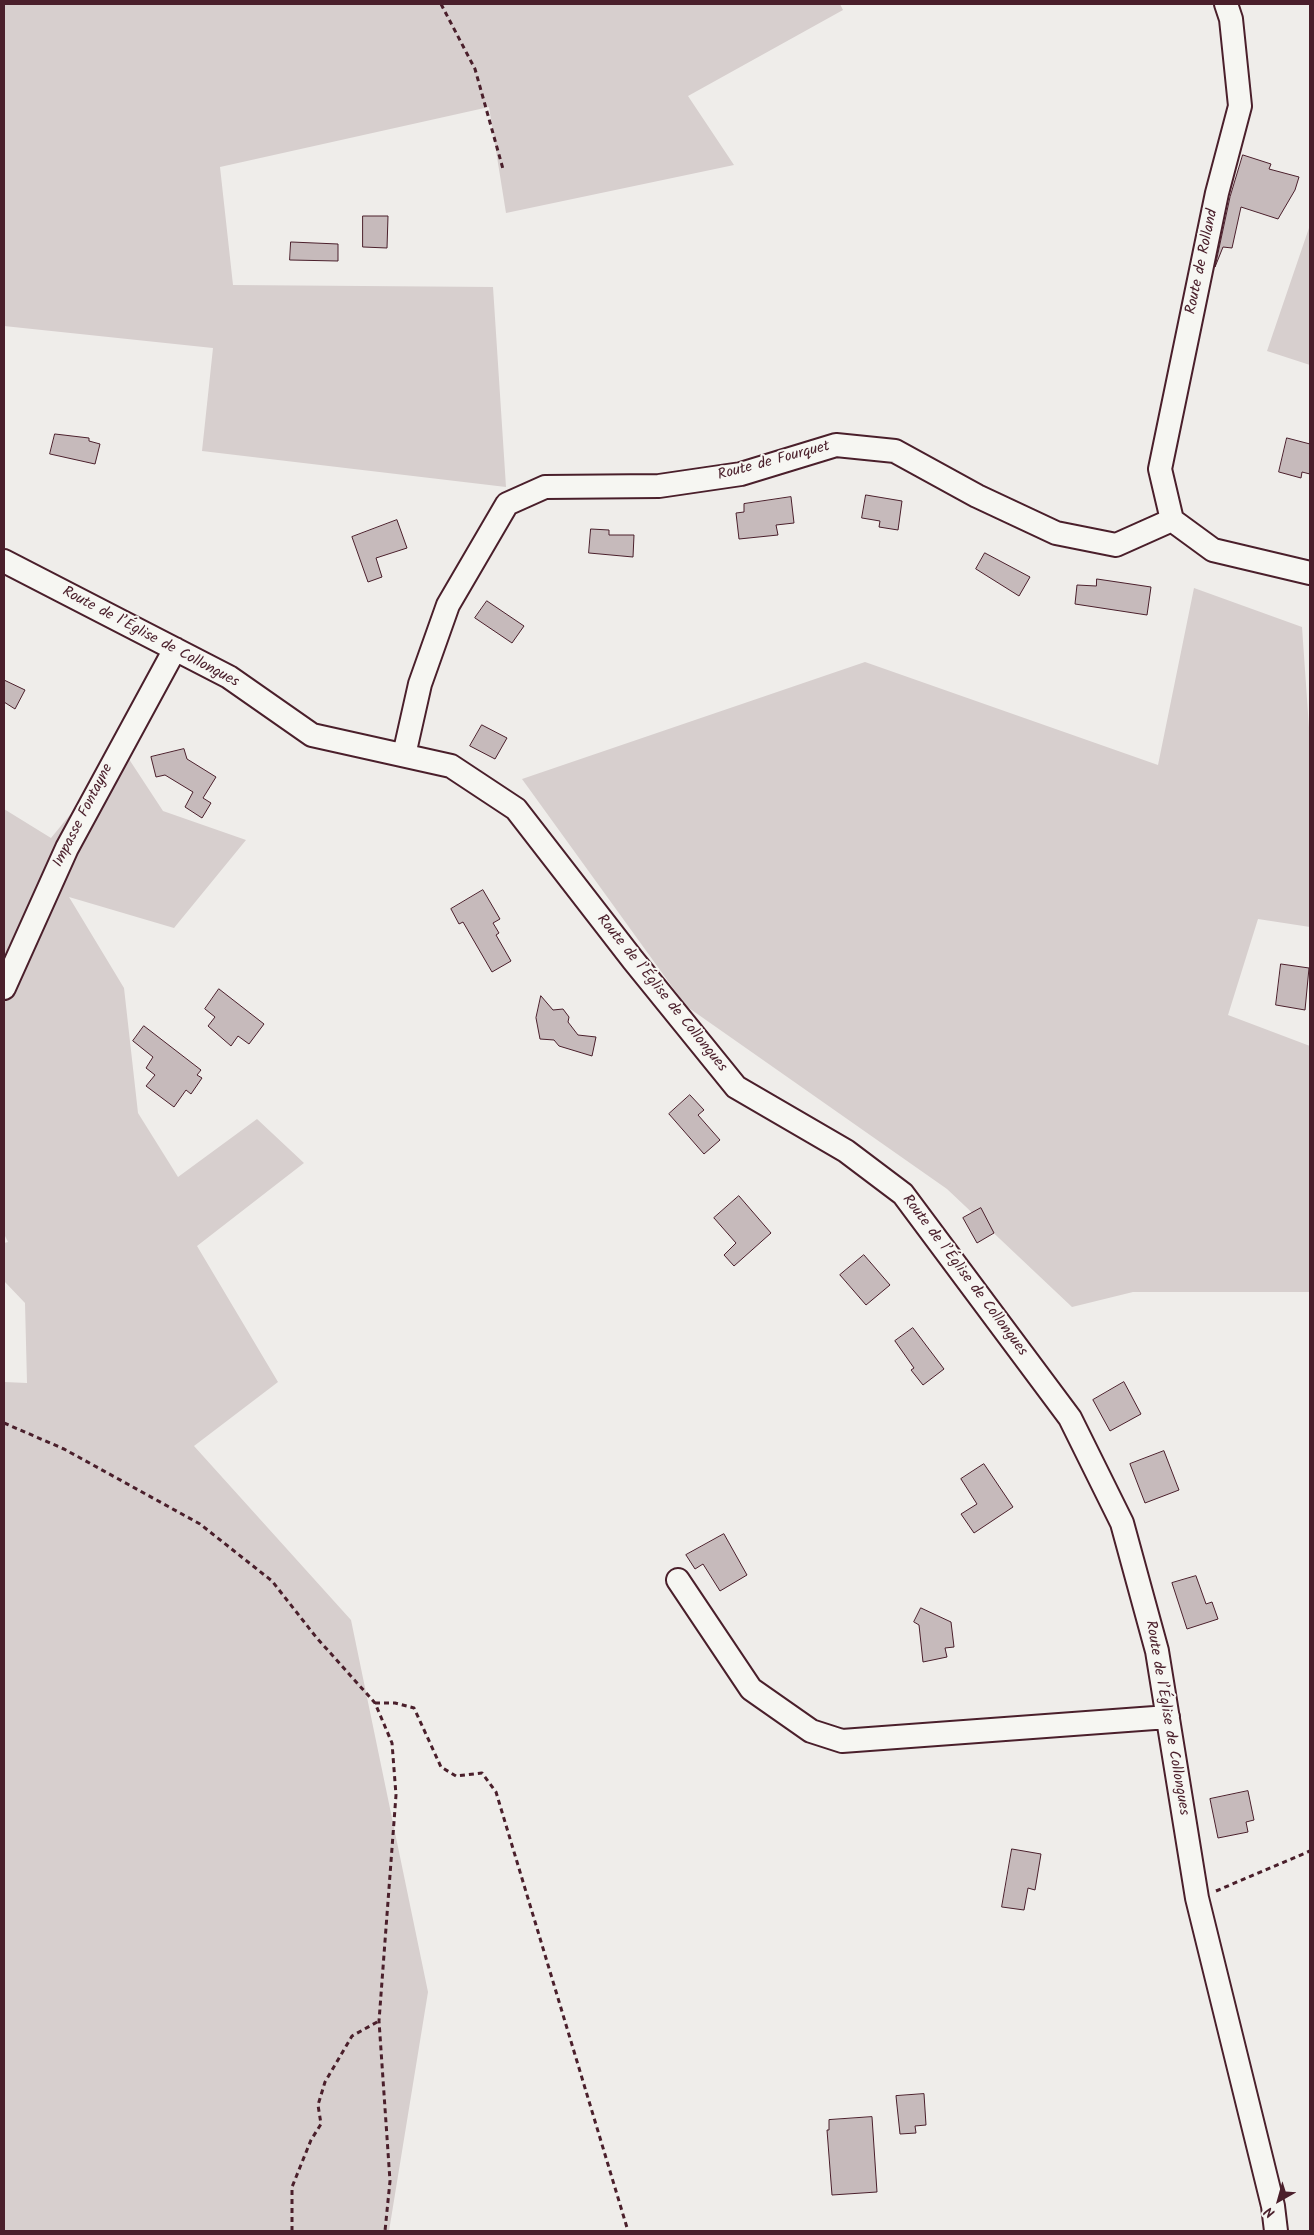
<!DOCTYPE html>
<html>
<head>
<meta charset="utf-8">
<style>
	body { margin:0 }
	#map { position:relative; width:1314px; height:2235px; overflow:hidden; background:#efedea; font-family:Kalam,sans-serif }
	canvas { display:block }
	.frame { position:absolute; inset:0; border:5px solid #4a1f2b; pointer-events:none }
	.north { position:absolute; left:1254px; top:2175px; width:50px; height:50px; -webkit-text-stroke:4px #f6f6f2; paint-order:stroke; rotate:218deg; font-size:14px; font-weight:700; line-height:20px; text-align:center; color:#4a1f2b }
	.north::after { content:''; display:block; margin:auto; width:18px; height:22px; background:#4a1f2b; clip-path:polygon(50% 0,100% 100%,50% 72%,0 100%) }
</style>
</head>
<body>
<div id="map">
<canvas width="1314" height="2235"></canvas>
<div class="frame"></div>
<div class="north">N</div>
</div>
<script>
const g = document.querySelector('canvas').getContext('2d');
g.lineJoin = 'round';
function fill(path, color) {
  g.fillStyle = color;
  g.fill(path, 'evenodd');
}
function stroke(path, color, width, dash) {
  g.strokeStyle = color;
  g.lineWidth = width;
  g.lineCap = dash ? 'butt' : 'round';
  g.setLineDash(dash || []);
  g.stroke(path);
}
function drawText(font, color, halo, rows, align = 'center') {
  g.font = font + ' Kalam,sans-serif';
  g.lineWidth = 4;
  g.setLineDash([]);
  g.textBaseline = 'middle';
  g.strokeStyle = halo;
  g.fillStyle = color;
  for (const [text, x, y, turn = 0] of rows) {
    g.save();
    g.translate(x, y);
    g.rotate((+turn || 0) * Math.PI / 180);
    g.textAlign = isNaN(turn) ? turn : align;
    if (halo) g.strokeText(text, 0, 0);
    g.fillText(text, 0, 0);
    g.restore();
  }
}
fill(new Path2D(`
	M4 4H840L843 10 688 96 734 165 506 213 489 107 220 167 233 285 493 287 506 487 202 451 213 348 4 326Z
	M1310 225V365L1267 351Z
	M1194 588 1302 627 1310 742V927L1258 919 1228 1015 1310 1046V1292H1133L1072 1307 947 1189 686 1006 522 779 865 662 1158 765Z
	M123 750 163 811 246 840 174 928 69 897 124 988 138 1113 178 1177 257 1119 304 1163 197 1246 278 1382 194 1446 351 1620 428 1992 389 2231H4V1382L27 1383 25 1303 4 1281V1243L8 1242 4 1234V809L51 838Z`), '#d7cfce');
const building = new Path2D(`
	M1243 155 1271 164 1269 169 1299 177 1295 190 1278 219 1241 207 1232 248 1223 247 1215 267 1230 197Z
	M363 216H388L387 248 363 247Z
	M291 242 338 244V261L290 260Z
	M55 434 89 438V441L100 444 95 464 50 454Z
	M1287 438 1310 444V474L1302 472 1301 478 1279 472Z
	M866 495 902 501 898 530 879 527 880 521 862 518Z
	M791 497 794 523 776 525 778 535 739 539 736 513 744 512V504Z
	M397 520 407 548 376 558 382 577 368 582 352 537Z
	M591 529 609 530V535H634L633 557 589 553Z
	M985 553 1030 577 1019 596 976 569Z
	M1097 579 1151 587 1147 615 1075 604 1077 585 1096 586Z
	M487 601 524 626 512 643 475 618Z
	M4 680 25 690 15 709 4 702Z
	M482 725 507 738 495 759 470 746Z
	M184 749 187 759 216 777 203 798 211 803 202 818 185 807 193 792 165 775 156 777 151 757Z
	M483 890 500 919 493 923 499 933 496 935 511 961 492 972 463 922 459 924 451 909Z
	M1281 964 1309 968 1305 1010 1276 1005Z
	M219 989 264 1024 249 1044 238 1036 231 1046 208 1026 215 1017 205 1009Z
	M541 996 553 1010 563 1009 569 1017 568 1022 578 1035 596 1037 592 1056 559 1046 554 1040 540 1039 536 1018Z
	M144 1026 201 1070 197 1075 202 1078 191 1094 186 1090 174 1107 146 1086 155 1075 146 1068 153 1057 133 1041Z
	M690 1095 704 1110 698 1115 720 1140 704 1154 669 1114Z
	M739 1196 771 1233 734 1266 724 1255 736 1243 714 1218Z
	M981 1208 994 1233 977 1243 963 1218Z
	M864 1255 890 1285 866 1305 840 1275Z
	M913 1328 944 1369 923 1385 911 1370 914 1368 895 1341Z
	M1124 1382 1141 1414 1110 1431 1093 1400Z
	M1164 1451 1179 1490 1145 1503 1130 1464Z
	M984 1464 1013 1507 974 1533 961 1514 977 1504 961 1479Z
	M724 1534 747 1575 720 1591 703 1564 695 1569 686 1555Z
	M1196 1576 1206 1604 1212 1602 1218 1619 1187 1629 1172 1583Z
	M921 1608 951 1622 954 1647 945 1648 947 1657 923 1662 919 1625 914 1622Z
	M1248 1791 1254 1820 1246 1822 1248 1832 1218 1838 1210 1799Z
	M1012 1849 1041 1854 1035 1890 1028 1888 1024 1910 1002 1907Z
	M924 2094 926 2125 915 2126 916 2133 900 2134 896 2096Z
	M872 2117 877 2192 832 2195 827 2130H829V2120Z`);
fill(building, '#c6babb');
stroke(building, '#4a1f2b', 1);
const minor = new Path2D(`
	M1172 520 1160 469 1217 193 1240 106 1231 19 1226 4
	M1172 520 1213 550 1310 573
	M4 561 229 677 312 735 451 766 516 809 633 960 736 1087 846 1151 903 1194 1070 1418 1122 1523 1157 1651 1197 1898 1273 2206 1276 2231
	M404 755 420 684 448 605 507 504 545 487 659 486 741 474 836 445 895 451 977 496 1056 533 1116 545 1172 520
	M4 988 67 848 175 649
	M678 1580 751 1689 811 1731 842 1741 1168 1717`);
stroke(minor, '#4a1f2b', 26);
stroke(new Path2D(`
	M441 4 475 69 503 169
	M4 1423 64 1449 200 1524 272 1581 316 1637 375 1703 392 1743 396 1795 379 2021 390 2181 385 2231
	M375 1703H395L414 1708 441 1767 456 1776 482 1773 496 1792 628 2231
	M1216 1891 1310 1851
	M292 2231V2187L311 2140 321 2124 318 2105 325 2082 352 2036 379 2021`), '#4a1f2b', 3, [5, 4]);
stroke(minor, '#f6f6f2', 22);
drawText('15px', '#4a1f2b', '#f6f6f2', [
	["Route de Rolland",1203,262,-78],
	["Route de Fourquet",774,462,-15],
	["Route de l’Église de Collongues",150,638,28],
	["Impasse Fontayne",84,816,-63],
	["Route de l’Église de Collongues",661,994,51],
	["Route de l’Église de Collongues",964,1276,53],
	["Route de l’Église de Collongues",1166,1718,80]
]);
</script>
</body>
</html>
